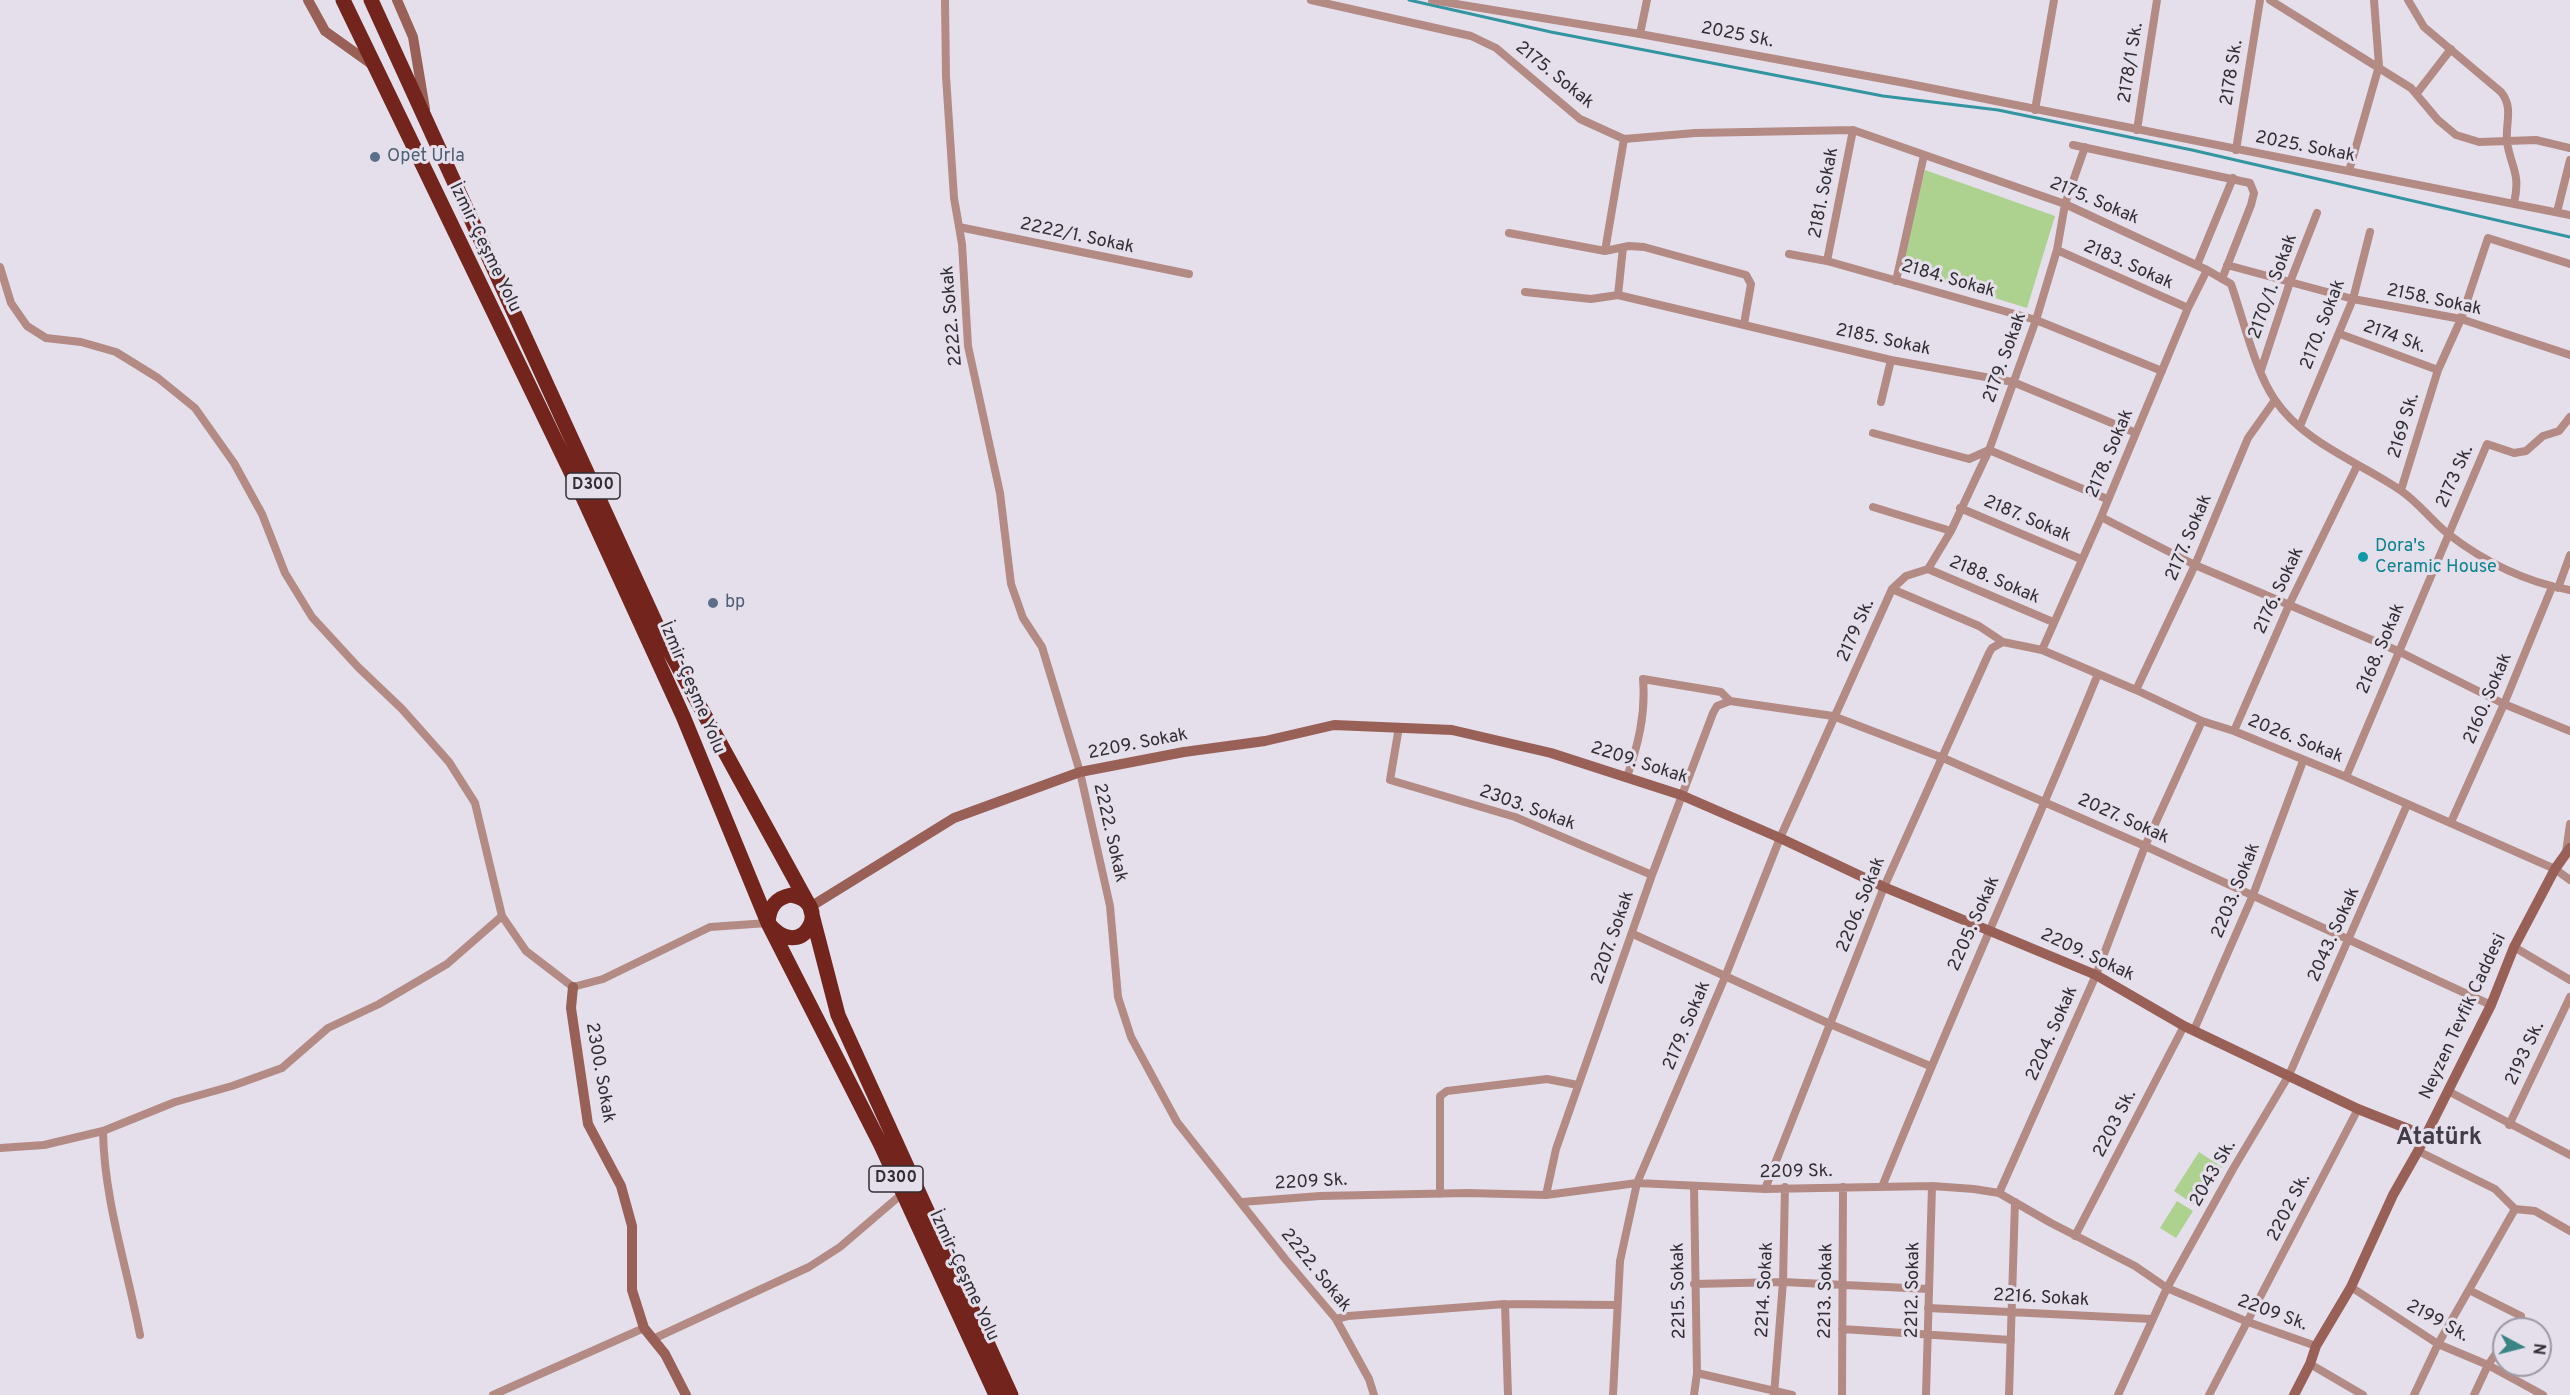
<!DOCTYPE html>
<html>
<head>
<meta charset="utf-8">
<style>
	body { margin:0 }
	#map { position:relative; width:2570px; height:1395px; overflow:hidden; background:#e5dfec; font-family:Overpass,sans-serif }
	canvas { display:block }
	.north { position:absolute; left:2492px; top:1317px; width:60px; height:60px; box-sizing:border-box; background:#e5dfec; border:2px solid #9d98a2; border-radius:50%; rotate:97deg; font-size:16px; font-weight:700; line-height:24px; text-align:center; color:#312e33 }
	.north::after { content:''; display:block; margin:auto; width:21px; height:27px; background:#3b8486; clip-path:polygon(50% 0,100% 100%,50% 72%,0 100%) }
</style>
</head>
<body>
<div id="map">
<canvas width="2570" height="1395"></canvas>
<div class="north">N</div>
</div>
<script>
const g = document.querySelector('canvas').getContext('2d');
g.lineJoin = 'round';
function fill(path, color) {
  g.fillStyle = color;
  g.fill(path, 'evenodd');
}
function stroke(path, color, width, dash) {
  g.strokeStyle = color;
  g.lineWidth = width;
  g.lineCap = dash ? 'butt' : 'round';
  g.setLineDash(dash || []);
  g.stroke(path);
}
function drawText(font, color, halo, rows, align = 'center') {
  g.font = font + ' Overpass,sans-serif';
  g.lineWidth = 6;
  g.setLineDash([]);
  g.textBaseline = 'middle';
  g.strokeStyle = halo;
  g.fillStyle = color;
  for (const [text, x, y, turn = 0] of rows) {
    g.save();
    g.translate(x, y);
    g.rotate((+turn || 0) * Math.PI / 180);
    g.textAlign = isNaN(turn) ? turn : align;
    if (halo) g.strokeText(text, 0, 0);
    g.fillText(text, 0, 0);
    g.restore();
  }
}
fill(new Path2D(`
	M1925 170 2055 216 2027 308 1901 269Z
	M2199 1152 2222 1167 2196 1206 2174 1191Z
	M2177 1201 2193 1211 2176 1238 2160 1228Z`), '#add18f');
stroke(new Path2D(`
	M1409 0 1551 32 1883 96 1998 110 2192 150 2570 237`), '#32959f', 3);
stroke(new Path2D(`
	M945 0 946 76 954 198 962 244 968 346 1000 493 1011 584 1023 618 1042 647 1080 772 1110 906 1118 997 1131 1037 1177 1122 1286 1260 1336 1319 1369 1379 1374 1395
	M1311 0 1471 36 1496 48 1580 119 1624 139 1695 133 1853 130 2065 204 2207 270 2231 284C2243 318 2255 371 2275 400 2304 443 2359 462 2400 490 2418 502 2431 520 2447 533 2483 561 2525 582 2570 590
	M1432 0 1640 34 1905 83 2570 215
	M2270 0 2411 88 2438 120 2456 135 2479 142 2536 140 2570 148
	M2408 0 2424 27 2501 92C2514 108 2505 124 2507 142 2511 168 2521 173 2514 203
	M1640 34 1647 0
	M2417 93 2451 49
	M2035 110 2054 0
	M2137 130 2157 0
	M1624 139 1605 251 1629 246 1644 247 1746 275 1751 284 1744 324
	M2073 145 2250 183 2254 193 2251 205 2222 279
	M2236 150 2260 0
	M2349 171 2379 66 2374 0
	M2557 212 2570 160
	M959 227 1189 274
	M1509 233 1605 251
	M2057 250 2188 308
	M1789 254 1827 261 2036 320 2162 371
	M1827 261 1853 130
	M2197 265 2233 178
	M2227 265 2353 299 2461 319 2570 355
	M0 267 11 303 27 326 46 338 81 342 116 352 158 378 195 408 234 463 262 514 285 573 312 617 358 667 402 709 449 762 475 803 502 916 526 951 573 987 603 979 710 927 768 923
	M1896 281 1924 155
	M1525 292 1591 299 1618 295 1891 360 2013 382 2136 433
	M1618 295 1623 247
	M2340 334 2438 370
	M2261 370 2290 282 2317 213
	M1881 402 1891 360
	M2300 426 2353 299 2370 232
	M1873 433 1969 459 1989 450 2107 499
	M2401 490 2438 370 2461 319 2488 238 2570 264
	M1873 507 1951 531
	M1960 508 2081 559
	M2101 517 2195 565 2398 651 2504 704 2570 731
	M1928 569 1951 531 1989 450 2036 320 2057 250 2065 204 2085 147
	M2558 588 2570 555
	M1892 589 1979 626 2003 642 2042 650 2136 690 2202 721 2234 731 2346 777 2555 869 2570 880
	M2042 650 2101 517 2188 308 2207 270
	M2136 690 2195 565 2248 438 2275 400
	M1399 727 1390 780 1515 817 1652 875
	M2234 731 2289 605 2357 466
	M1627 777C1638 745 1646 714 1643 679L1721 692 1730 701
	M2346 777 2487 444 2514 453 2526 451 2543 436 2559 431 2570 417
	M2451 822 2504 704 2552 587
	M2566 852 2570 824
	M1633 934 1830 1024 1930 1066
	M2514 947 2570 980
	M2194 1030 2253 895 2303 761
	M2448 1091 2570 1155
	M2509 1125 2570 997
	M103 1131C104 1200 127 1267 140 1335
	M0 1148 44 1145 103 1131 175 1102 232 1086 282 1068 328 1028 379 1004 447 964 502 916
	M2418 1151 2495 1189 2515 1209 2535 1211 2570 1231
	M1694 1186 1697 1373 1694 1395
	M1882 1187C1951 1015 2028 846 2098 674
	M1765 1189 1884 887 1989 653 1992 648 2003 642
	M1999 1193 2096 975 2145 846 2202 721
	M1440 1194V1096L1447 1091 1547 1079 1578 1085
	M1546 1195 1556 1149 1652 875 1713 713 1717 706 1730 701 1833 716 1943 758 2145 846 2491 1005
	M1242 1202 1320 1196 1467 1193 1546 1195 1637 1183 1765 1189 1932 1186 1974 1189 1999 1193 2051 1223 2135 1266 2167 1288 2248 1322 2316 1346
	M2075 1236 2184 1026
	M1694 1284 1783 1282 1928 1289
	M2351 1287 2438 1344 2488 1365 2543 1395
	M2469 1290 2521 1316 2513 1329
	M1505 1304 1617 1305
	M1928 1308 2152 1319
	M1336 1319 1348 1316 1505 1304 1508 1395
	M1842 1329 2011 1340
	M653 1339 809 1267 840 1247 903 1193
	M2310 1364 2363 1395
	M1697 1373 1792 1395
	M493 1395 644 1328
	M1613 1395 1620 1261 1637 1183 1725 977 1780 838 1892 589 1906 576 1928 569 2053 622
	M1774 1395 1783 1282 1785 1187
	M1842 1395 1843 1187
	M1926 1395 1932 1186
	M2009 1395 2015 1202
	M2118 1395 2167 1288 2233 1169 2289 1075 2407 805
	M2209 1395 2358 1109
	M2414 1395 2438 1344 2515 1209
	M2474 1395 2488 1365 2504 1342`), '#b38b84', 8);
stroke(new Path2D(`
	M308 0 325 31 374 66
	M397 0 413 37 425 109
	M810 907 954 818 1080 772 1184 752 1265 741 1334 725 1452 730 1551 753 1681 795 1780 838 1884 887 2096 975 2184 1026 2358 1109 2426 1136
	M573 987 571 1008 588 1124 621 1186 632 1226V1290L644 1328 665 1354 686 1395
	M2294 1395 2310 1364 2316 1346 2351 1287 2393 1195 2418 1151 2491 1005 2514 947 2555 869 2570 848`), '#996058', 10);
stroke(new Path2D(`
	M343 0 581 493 683 716 768 923 881 1145 996 1395
	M371 0 664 641 810 907 838 1015 1011 1395
	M791 895C835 902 802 966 768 923 769 908 775 898 791 895Z`), '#73241c', 15);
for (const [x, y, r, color] of [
	[375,157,6,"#5c6f8a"],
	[2363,557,6,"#0f9aa8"],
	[713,603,6,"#5c6f8a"]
]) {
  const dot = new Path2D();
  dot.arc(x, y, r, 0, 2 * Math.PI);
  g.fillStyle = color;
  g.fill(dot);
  stroke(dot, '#e5dfec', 2);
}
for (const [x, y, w] of [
	[593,486,54],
	[896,1179,54]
]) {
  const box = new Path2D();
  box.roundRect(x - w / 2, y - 13, w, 26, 4.5);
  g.fillStyle = '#e5dfec';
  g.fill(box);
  stroke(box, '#312e33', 1.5);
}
drawText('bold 16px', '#312e33', null, [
	["D300",593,486],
	["D300",896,1179]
]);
drawText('18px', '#312e33', '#e5dfec', [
	["2025 Sk.",1737,36,11],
	["2178/1 Sk.",2132,63,-81],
	["2178 Sk.",2233,73,-81],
	["2175. Sokak",1554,76,39],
	["2025. Sokak",2305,148,11],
	["2181. Sokak",1825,193,-79],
	["2175. Sokak",2094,202,23],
	["2222/1. Sokak",1077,237,12],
	["İzmir-Çeşme Yolu",484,248,64],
	["2183. Sokak",2128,266,24],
	["2184. Sokak",1948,280,16],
	["2170/1. Sokak",2274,287,-70],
	["2158. Sokak",2434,301,12],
	["2222. Sokak",953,316,-95],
	["2170. Sokak",2324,325,-69],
	["2174 Sk.",2394,338,20],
	["2185. Sokak",1883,341,12],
	["2179. Sokak",2006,358,-70],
	["2169 Sk.",2405,426,-73],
	["2178. Sokak",2111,454,-67],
	["2173 Sk.",2456,477,-66],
	["2187. Sokak",2027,520,23],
	["2177. Sokak",2190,538,-67],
	["2188. Sokak",1994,581,23],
	["2176. Sokak",2280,591,-65],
	["2179 Sk.",1857,631,-66],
	["2168. Sokak",2382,649,-67],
	["İzmir-Çeşme Yolu",691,688,67],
	["2160. Sokak",2489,699,-67],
	["2026. Sokak",2295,740,22],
	["2209. Sokak",1138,745,-11],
	["2209. Sokak",1639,764,18],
	["2303. Sokak",1527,809,20],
	["2027. Sokak",2123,820,24],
	["2222. Sokak",1109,833,77],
	["2203. Sokak",2237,891,-68],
	["2206. Sokak",1862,905,-68],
	["2205. Sokak",1975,924,-66],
	["2043. Sokak",2335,935,-66],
	["2207. Sokak",1614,938,-71],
	["2209. Sokak",2087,956,25],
	["Neyzen Tevfik Caddesi",2464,1017,-65],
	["2179. Sokak",1688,1026,-67],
	["2204. Sokak",2053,1034,-66],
	["2193 Sk.",2526,1054,-65],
	["2300. Sokak",599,1073,80],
	["2203 Sk.",2116,1124,-63],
	["2209 Sk.",1796,1173,-1],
	["2043 Sk.",2214,1174,-60],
	["2209 Sk.",1311,1183,-3],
	["2202 Sk.",2290,1208,-63],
	["2222. Sokak",1315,1271,51],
	["İzmir-Çeşme Yolu",963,1276,65],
	["2214. Sokak",1766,1290,-87],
	["2212. Sokak",1914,1290,-89],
	["2215. Sokak",1680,1291,-91],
	["2213. Sokak",1827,1291,-89],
	["2216. Sokak",2041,1299,3],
	["2209 Sk.",2272,1314,20],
	["2199 Sk.",2437,1322,29]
]);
drawText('18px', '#4e5e75', '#e5dfec', [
	["Opet Urla",387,157],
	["bp",725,603]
], 'left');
drawText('18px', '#0d838f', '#e5dfec', [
	["Dora's",2375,547],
	["Ceramic House",2375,568]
], 'left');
drawText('bold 24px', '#413c47', '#e5dfec', [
	["Atatürk",2439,1139]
]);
</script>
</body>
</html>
